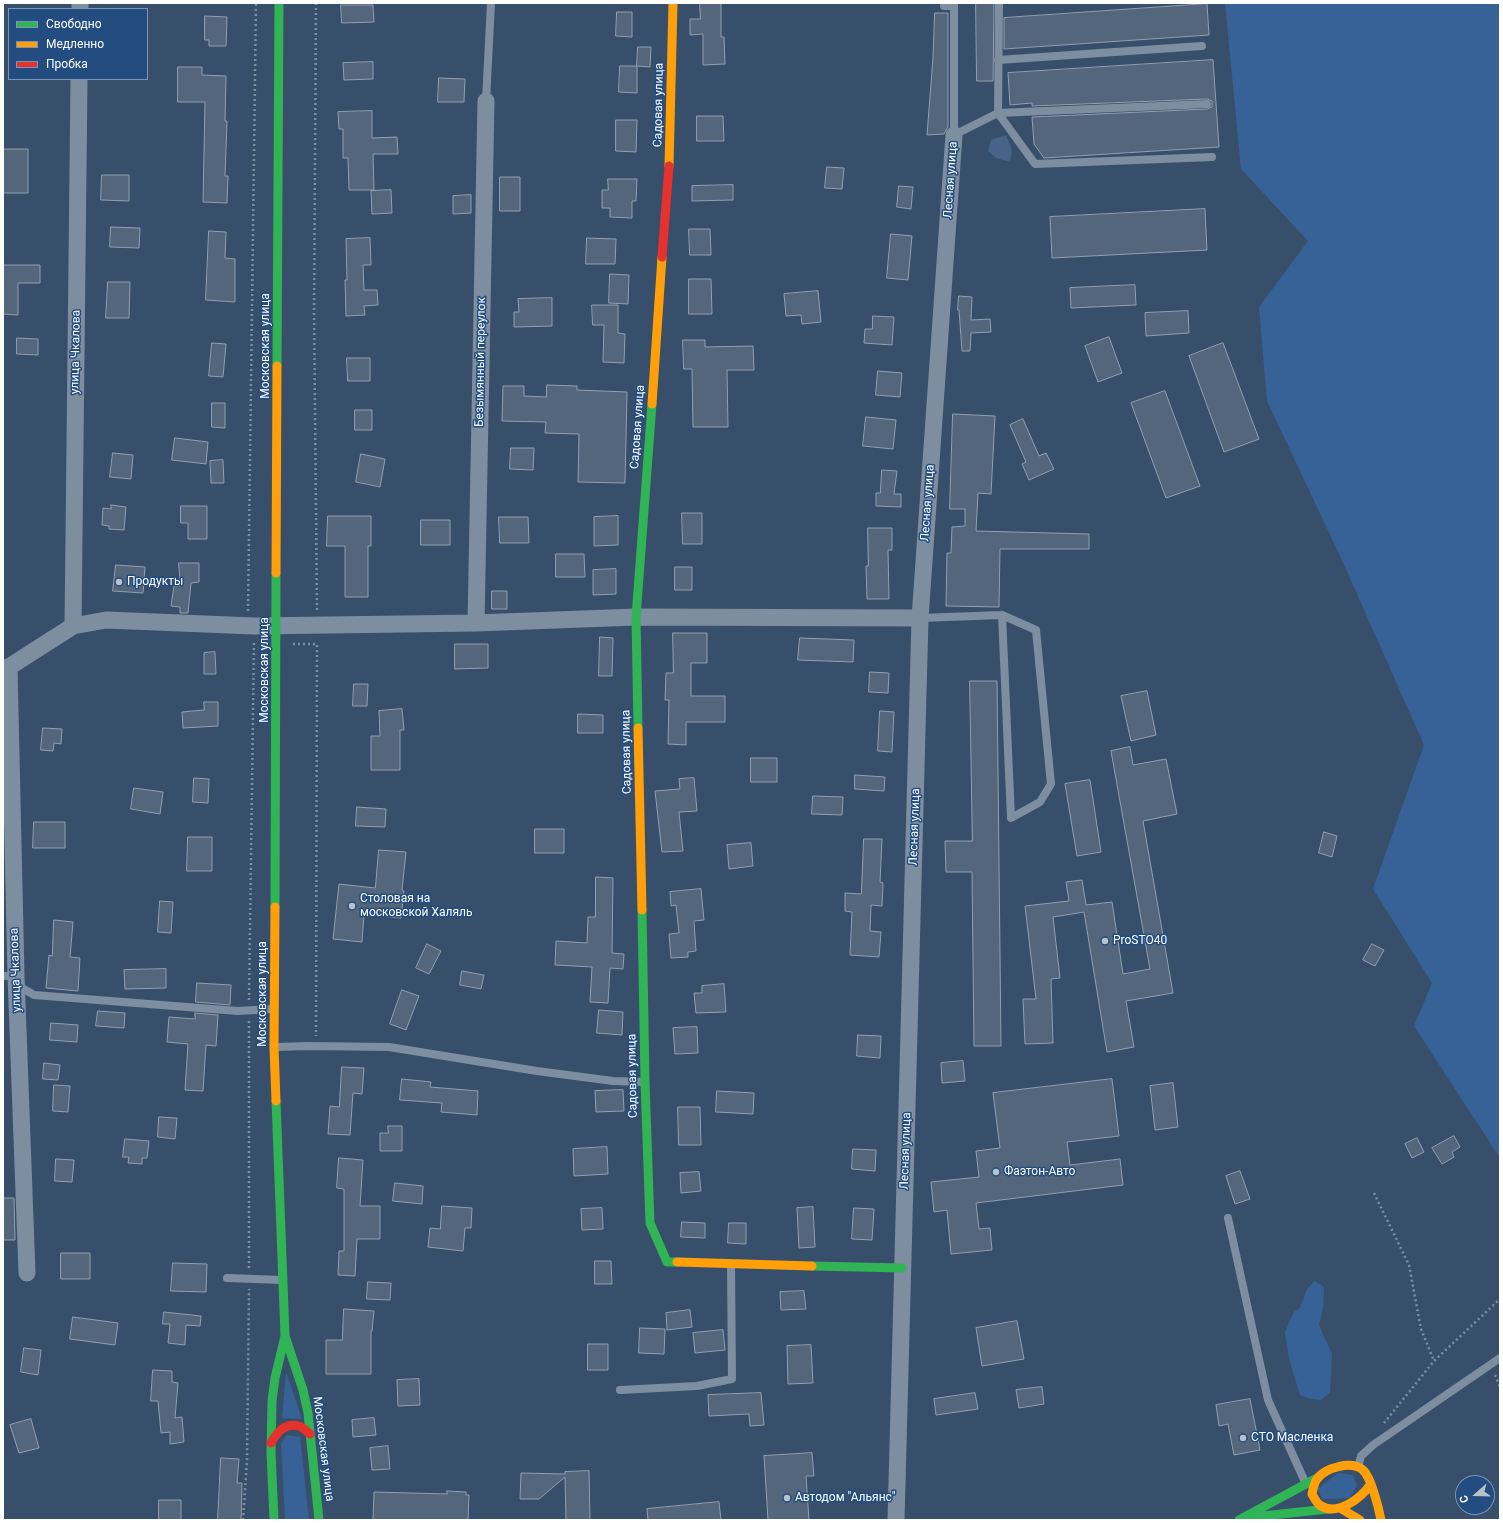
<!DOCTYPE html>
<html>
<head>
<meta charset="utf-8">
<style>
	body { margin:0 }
	#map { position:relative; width:1503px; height:1523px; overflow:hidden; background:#384f6b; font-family:Roboto,sans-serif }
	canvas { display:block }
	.frame { position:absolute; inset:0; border:4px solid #fff; pointer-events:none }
	.legend { position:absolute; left:8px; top:8px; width:140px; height:72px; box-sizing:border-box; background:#234c80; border:1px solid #7b94b3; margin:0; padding:5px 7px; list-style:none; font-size:12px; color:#fff }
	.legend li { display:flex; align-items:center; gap:8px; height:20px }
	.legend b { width:20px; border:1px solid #7b94b3 }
	.north { position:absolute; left:1455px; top:1475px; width:40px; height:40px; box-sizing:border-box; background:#234c80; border:1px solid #7b94b3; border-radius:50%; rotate:250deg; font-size:11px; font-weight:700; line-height:16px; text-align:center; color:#fff }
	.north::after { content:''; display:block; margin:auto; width:14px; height:18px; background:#b9c1cb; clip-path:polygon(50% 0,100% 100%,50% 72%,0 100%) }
</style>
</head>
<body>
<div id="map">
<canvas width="1503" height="1523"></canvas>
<div class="frame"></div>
<ul class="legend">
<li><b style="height:5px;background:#30b455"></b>Свободно</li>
<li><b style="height:5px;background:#ff9f0a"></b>Медленно</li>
<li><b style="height:5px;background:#e5322d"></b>Пробка</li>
</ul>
<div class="north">С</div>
</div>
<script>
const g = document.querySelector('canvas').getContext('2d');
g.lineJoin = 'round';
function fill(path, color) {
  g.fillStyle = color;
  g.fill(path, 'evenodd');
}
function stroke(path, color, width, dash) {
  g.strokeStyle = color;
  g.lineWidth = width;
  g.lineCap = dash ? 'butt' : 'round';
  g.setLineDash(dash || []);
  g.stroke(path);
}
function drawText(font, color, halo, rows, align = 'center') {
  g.font = font + ' Roboto,sans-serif';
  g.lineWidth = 3;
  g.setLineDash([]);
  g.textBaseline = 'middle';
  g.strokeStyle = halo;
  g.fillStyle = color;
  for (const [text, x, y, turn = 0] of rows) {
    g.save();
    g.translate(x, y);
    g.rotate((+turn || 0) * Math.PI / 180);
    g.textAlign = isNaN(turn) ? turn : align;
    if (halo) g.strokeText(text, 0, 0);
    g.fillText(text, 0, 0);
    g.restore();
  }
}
fill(new Path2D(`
	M1225 3H1500V1158L1414 1026 1432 983 1373 889 1424 745 1341 558 1267 401 1259 307 1308 241 1241 169Z
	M1315 1281 1324 1287 1323 1308 1319 1325 1332 1354 1330 1393 1321 1400 1311 1399 1300 1395 1289 1359 1285 1332 1294 1312 1300 1308 1307 1289Z
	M286 1372 302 1419 282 1418Z
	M287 1435 300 1437 309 1520H285L281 1443Z
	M1338 1473 1353 1475 1357 1485 1350 1498 1322 1499 1318 1489Z`), '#376297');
fill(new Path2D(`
	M1006 135 1012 150 1010 162 996 158 988 151 991 140Z`), '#466388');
const building = new Path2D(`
	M700 3H721V37H724L725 64 703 65V34L690 35V19H700Z
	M976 3H994L993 81H977Z
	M1207 4 1209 35 1004 49V18Z
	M341 5H373L374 22 342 23Z
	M617 12H632V37L616 36Z
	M935 13H948V127L946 130 944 134 927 135 933 58Z
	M205 16 227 17 226 46H209V40H205Z
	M638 47H651L650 67 637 66Z
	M1213 60 1219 147 1044 158 1034 144 1032 117 1207 109 1212 107V101L1207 99 1032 106V103L1010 105 1008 73Z
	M373 62V79L344 80 343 63Z
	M620 66H637V93L619 92Z
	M178 67H202V75L226 76 225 121H227L225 176H228L227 203 203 202 205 102H178Z
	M439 78 465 79 464 102H438Z
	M372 111V138L397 137 398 154H373L374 190H349L348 158H343V129H339L338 112Z
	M697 116H723L724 141H697Z
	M616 120H637L636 152 616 151Z
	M3 149H28V193H3Z
	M827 167 844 168 842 189 825 188Z
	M102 175H129V201L101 200Z
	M500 177H520V211H500Z
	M608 179H637L636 201H632V218L610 217V208H602V190H608Z
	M733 185V200L692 201V186Z
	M899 186 913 187 911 209 897 207Z
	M391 190 392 213 372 214 371 191Z
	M471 195V213L453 214V196Z
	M1205 209 1207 250 1052 258 1050 217Z
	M111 227 140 228 139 248 110 247Z
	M689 229H710L711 255H690Z
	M209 231 226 232 225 258 235 259V302L206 300Z
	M891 234 912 236 908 280 887 278Z
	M370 238 371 265H363L364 290H377L378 305 364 306 365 315 346 316 345 280H347L346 239Z
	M587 238 616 239 615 264H586Z
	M3 265H40V283H18V315L3 314Z
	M610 274 629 275 628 304 609 303Z
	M689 279H711L712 314H689Z
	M108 282H130L129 318H106Z
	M1135 285 1136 305 1071 308 1070 288Z
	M818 291 821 322 802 324 801 315 786 316 784 294Z
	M959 296 972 297 971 320 990 319 991 332 971 333 970 351H962L959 310H958Z
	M552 298V326L514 327V312H519L518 299Z
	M592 305H618V333L625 334 624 363 603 362 604 325H593Z
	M1188 311 1189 333 1146 336 1145 313Z
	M873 316 894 317 892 345 864 343 865 329H872Z
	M1109 337 1122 373 1098 382 1085 346Z
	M17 338 38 339V355L17 354Z
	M683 340H705V347L753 346 754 370H727L728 427H693L692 369H684Z
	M212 343 226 344 223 377 209 376Z
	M1223 343 1259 439 1224 452 1189 356Z
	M347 358H370V381H348Z
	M878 371 902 373 900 397 876 395Z
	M547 385 577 386V390L627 392 625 483 578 482 579 434 545 433 546 422 502 421 503 386H524V396L546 397Z
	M1165 391 1200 486 1166 498 1131 403Z
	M212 403H225V428L212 427Z
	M355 410H372V430H355Z
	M953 414 995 416 991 494 978 493 976 531 1089 534V549H1000L999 607 946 606 947 553H951L952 527 965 526V509H950Z
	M866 417 896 420 893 449 863 446Z
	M1023 419 1039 456 1046 453 1054 469 1029 480 1022 464 1026 462 1010 425Z
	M175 438 208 442 206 464 172 460Z
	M511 448H534L533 470 510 469Z
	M113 453 133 455 131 479 110 477Z
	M361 454 385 459 380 487 356 482Z
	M223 460 224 483H211L210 461Z
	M882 470 897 471 894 494H901V507L876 506V493H880Z
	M111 505 126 507 124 530 109 529V526L102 525 103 508 111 509Z
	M181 506H207V539H188V523H181Z
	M682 513H702V544H683Z
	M328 516H371V546H368V597H345V546H327Z
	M618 516V545L594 546V517Z
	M499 517H528L529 543H500Z
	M421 520H450V545H421Z
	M868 528H892V550H888L889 599H867L866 566H868Z
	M556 554H584L585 577H556Z
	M179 563H199V582L191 583 188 613H180V607L171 606 174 586H180Z
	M116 565 145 567 143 593 113 591Z
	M675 567H692V590H675Z
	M616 569V594L593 595V570Z
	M492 591H507V609H492Z
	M673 633H707V663H691V696H725V722H686V745L668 744 669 700H665L666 673H673Z
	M600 637 613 638 612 676H599Z
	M800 638 854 640 853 662 798 660Z
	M455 644H488V668L455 669Z
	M215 652 216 674H204V653Z
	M870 672 889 673 888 693 869 692Z
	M970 681H997L1001 1046H974L972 872H946L945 841H972Z
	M354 684H368L367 706H353Z
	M1147 691 1156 735 1131 741 1121 696Z
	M204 702H218V726L183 728 182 712 204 710Z
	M402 709 404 730H400V770H371V736H380L379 711Z
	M880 711 894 712 892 752 878 751Z
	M578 714 603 715V733H578Z
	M43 728 62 729 61 744 54 743 53 751 41 750Z
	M1130 747 1133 765 1166 759 1177 814 1143 821 1173 993 1126 1001 1134 1047 1107 1052 1084 912 1053 917 1060 978 1051 979 1053 1043 1025 1044 1023 999H1036L1025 906 1069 901 1066 882 1082 880 1086 905 1112 902 1123 974 1150 969 1111 751Z
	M751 758H777V782H751Z
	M855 775 885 777 884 791 855 789Z
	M194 778 209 779 208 803 193 802Z
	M694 778 697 811 679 812 683 851 662 852 655 791 680 789 679 779Z
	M1090 780 1101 852 1077 856 1065 784Z
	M134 788 163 792 160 814 131 809Z
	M813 796 843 797 842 815 812 814Z
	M357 807 386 809 385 827 356 826Z
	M34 822H65V848H33Z
	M535 829H564V853H535Z
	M1324 832 1337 836 1332 857 1319 853Z
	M188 837H212V871H187Z
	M864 839H882L880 882 883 883 882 906 871 905 870 931 881 932 879 957 850 955 852 912 845 911V893L861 894Z
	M751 843 753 866 729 869 727 845Z
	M379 850 406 852 402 890 404 891 401 918 364 914 362 942 333 939 339 884 375 888Z
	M596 877 613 878 612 953 624 954 623 969 610 968 608 1003 590 1002 592 967 555 965 556 941 587 943 588 917H595Z
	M701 889 704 920 694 921 696 951 688 952V957L671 958 669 934 679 933 676 905 671 906 670 892Z
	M160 901 173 902 171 933 158 932Z
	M54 920 73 922 70 957 80 958 78 991 46 988 49 955 52 956Z
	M427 944 441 951 429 974 416 968Z
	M1372 944 1384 950 1375 966 1363 960Z
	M166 969V988L125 989 124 970Z
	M462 971 484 975 481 989 460 985Z
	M197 983 231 985 230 1005 196 1002Z
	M724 984 726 1012 696 1013 694 993H702V986Z
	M402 990 419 996 406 1030 390 1024Z
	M599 1010 623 1012 622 1035 597 1033Z
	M98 1011 125 1013 124 1028 96 1026Z
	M195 1013 218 1015 216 1046 206 1045 203 1091 185 1090 188 1044 167 1042 169 1017 195 1019Z
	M51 1023 78 1025 77 1042 50 1040Z
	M697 1027 698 1053 675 1054 673 1028Z
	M858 1035 881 1036 880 1058 857 1056Z
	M963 1061 965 1081 942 1083 941 1063Z
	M44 1063 60 1065 58 1080 43 1079Z
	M342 1067 364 1068 362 1094 353 1093 350 1135 328 1134 330 1106 339 1107Z
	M402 1079 431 1082 430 1087 478 1091 477 1115 441 1112 442 1103 400 1100Z
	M1112 1079 1119 1136 1067 1142 1070 1165 1120 1159 1123 1185 976 1203 979 1229 990 1228 992 1250 951 1254 947 1210 934 1212 931 1182 979 1177 976 1151 1000 1148 993 1093Z
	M1173 1083 1178 1127 1155 1130 1150 1086Z
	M54 1085 70 1086 68 1112 53 1111Z
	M623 1090 624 1111 596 1112 595 1091Z
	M717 1091 754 1093 753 1114 716 1112Z
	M678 1107H700L701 1145H679Z
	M159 1117 177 1118 175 1139 158 1137Z
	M388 1126H402V1151H380V1133H388Z
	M1454 1136 1460 1147 1452 1152 1454 1157 1442 1164 1432 1148Z
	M1417 1138 1424 1152 1412 1158 1405 1144Z
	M125 1139 149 1141 147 1158H142V1164L128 1163 129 1157H123Z
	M607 1147 608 1174 574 1176 573 1149Z
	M853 1149 876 1150 875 1171 852 1169Z
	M339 1158 363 1160 360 1206H380V1239H357L355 1276 338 1275 339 1251H344V1189L337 1188Z
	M56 1159 74 1160 72 1182 55 1181Z
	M1240 1171 1250 1199 1235 1204 1226 1176Z
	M699 1172 701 1191 681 1193 680 1173Z
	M395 1183 423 1186 422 1204 393 1201Z
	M3 1198H14L15 1240H3Z
	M442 1206 472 1208 471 1228H465L463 1251 428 1247 430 1228 440 1229Z
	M813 1207 815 1247 799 1248 797 1208Z
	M602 1208 603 1229 582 1230 581 1209Z
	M854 1208 874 1209 872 1240 852 1239Z
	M682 1222 705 1223V1238L681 1237Z
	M729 1223H746V1244L728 1243Z
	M61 1253H90V1279H61Z
	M595 1261H611L612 1284H595Z
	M173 1263 207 1264 206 1292 171 1291Z
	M368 1282 391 1283 390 1300 367 1299Z
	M804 1291 806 1309 781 1310 780 1292Z
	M344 1309 374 1311 372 1331H371V1374H326V1340H342Z
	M690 1310 692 1327 667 1330 666 1313Z
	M164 1312 201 1316 200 1326 186 1325 185 1345 168 1343 170 1324H163Z
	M73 1317 118 1323 115 1345 70 1339Z
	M1017 1321 1024 1359 982 1366 976 1328Z
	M640 1328 665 1329 664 1354 639 1353Z
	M723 1330 725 1350 695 1353 693 1333Z
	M588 1344H608V1370H588Z
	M811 1345 813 1383 788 1384 787 1346Z
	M24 1348 41 1350 38 1375 21 1372Z
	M153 1370 172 1371V1382L178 1383 175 1418 182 1417 184 1442 170 1444V1432L161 1433 158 1401H151Z
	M419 1379 420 1405 398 1406 397 1380Z
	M1042 1387 1044 1404 1019 1408 1016 1390Z
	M761 1393 764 1425 750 1426 749 1414 709 1416 708 1395Z
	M975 1393 978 1409 936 1415 934 1399Z
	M1250 1399 1260 1450 1234 1455 1228 1424 1219 1426 1216 1405Z
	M374 1418 376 1435 353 1437 352 1420Z
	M31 1419 39 1448 19 1453 10 1425Z
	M388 1446 390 1469 372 1470 370 1448Z
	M812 1453 814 1476H806L809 1520H768L764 1456Z
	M221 1458 239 1459 237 1483H242L241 1520H218Z
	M589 1471 590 1520H566L565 1477 539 1499H520L521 1473 565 1474V1472Z
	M447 1491 466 1492V1495H469L468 1520H373L374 1492 447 1494Z
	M159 1500H181V1520H159Z
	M719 1502 721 1520H648L647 1509Z`);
fill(building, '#54667c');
stroke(building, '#919fb0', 1);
stroke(new Path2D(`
	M316 3 314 313 317 610
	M248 611 256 3
	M293 644H317L316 1036
	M249 1000 254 641
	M249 1021V1268
	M1374 1193 1409 1265 1421 1329 1434 1361
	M1495 1375 1500 1387
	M1384 1423 1434 1361 1500 1299
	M243 1520 247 1461 249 1289`), '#7e8ea1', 2.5, [2, 3]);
stroke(new Path2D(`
	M954 3V135L998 113 999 3
	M944 6H954
	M998 60 1202 46
	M486 101 491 3
	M1207 104 998 113 1035 164 1212 157
	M920 618 1002 615 1011 818 1040 802 1051 784 1036 630 1002 615
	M3 976H16
	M17 985 34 995 238 1011 274 1009
	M275 1047 308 1046 389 1047 537 1071 613 1081 645 1082
	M1228 1218 1268 1400 1306 1484
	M227 1278 282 1280
	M620 1390 697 1386 732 1379 731 1265
	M1358 1467 1361 1456 1373 1445 1500 1358`), '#7e8ea1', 8);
stroke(new Path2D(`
	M80 9V3
	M476 623 486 101
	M73 626 79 79
	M9 667 16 976 27 1273
	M3 668 9 667 73 626 106 620 254 626 476 623 636 617 920 618
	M896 1520 920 618 954 135`), '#7e8ea1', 17);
stroke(new Path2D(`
	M277 366 279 3
	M638 728 636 617 652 404
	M275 907 276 573
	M642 910 645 1082 650 1223 667 1262H677
	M812 1266 902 1268
	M285 1336 303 1390 308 1413 319 1520
	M1253 1517 1328 1509
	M274 1520 271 1452 272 1401 275 1378 285 1336 276 1101
	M1239 1520 1317 1478`), '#30b455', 9);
stroke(new Path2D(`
	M669 166 673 3
	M652 404 662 257
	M276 573 277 366
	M638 728 642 910
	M275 907 274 1047 276 1101
	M677 1262 812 1266
	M1370 1485C1361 1498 1338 1516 1321 1506 1316 1503 1315 1499 1312 1494 1313 1489 1314 1483 1317 1479 1325 1468 1351 1460 1363 1470 1371 1477 1379 1509 1381 1520
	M1340 1508 1360 1520`), '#ff9f0a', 9);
stroke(new Path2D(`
	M662 257 669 166
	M271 1443C277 1432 285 1422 299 1426 303 1427 307 1432 310 1434`), '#e5322d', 9);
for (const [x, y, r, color] of [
	[119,582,4,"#b9c1cb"],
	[352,906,4,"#b9c1cb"],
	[1105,941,4,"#b9c1cb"],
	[996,1172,4,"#b9c1cb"],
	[1243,1438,4,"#b9c1cb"],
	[787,1498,4,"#b9c1cb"]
]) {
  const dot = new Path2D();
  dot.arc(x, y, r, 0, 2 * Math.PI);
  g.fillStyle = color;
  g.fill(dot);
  stroke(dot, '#234c80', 1.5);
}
drawText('12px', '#fff', '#234c80', [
	["Садовая улица",659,105,-89],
	["Лесная улица",951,180,-86],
	["Московская улица",266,346,-90],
	["улица Чкалова",76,352,-89],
	["Безымянный переулок",481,362,-89],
	["Садовая улица",638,427,-86],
	["Лесная улица",928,503,-86],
	["Московская улица",265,670,-90],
	["Садовая улица",627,752,-91],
	["Лесная улица",915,827,-88],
	["улица Чкалова",16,970,-92],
	["Московская улица",263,994,-90],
	["Садовая улица",633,1076,-91],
	["Лесная улица",906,1151,-88],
	["Московская улица",323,1449,83]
]);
drawText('12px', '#fff', '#234c80', [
	["Продукты",127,582],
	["Столовая на",360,899],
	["московской Халяль",360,913],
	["ProSTO40",1113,941],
	["Фаэтон-Авто",1004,1172],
	["СТО Масленка",1251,1438],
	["Автодом \"Альянс\"",795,1498]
], 'left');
</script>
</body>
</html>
